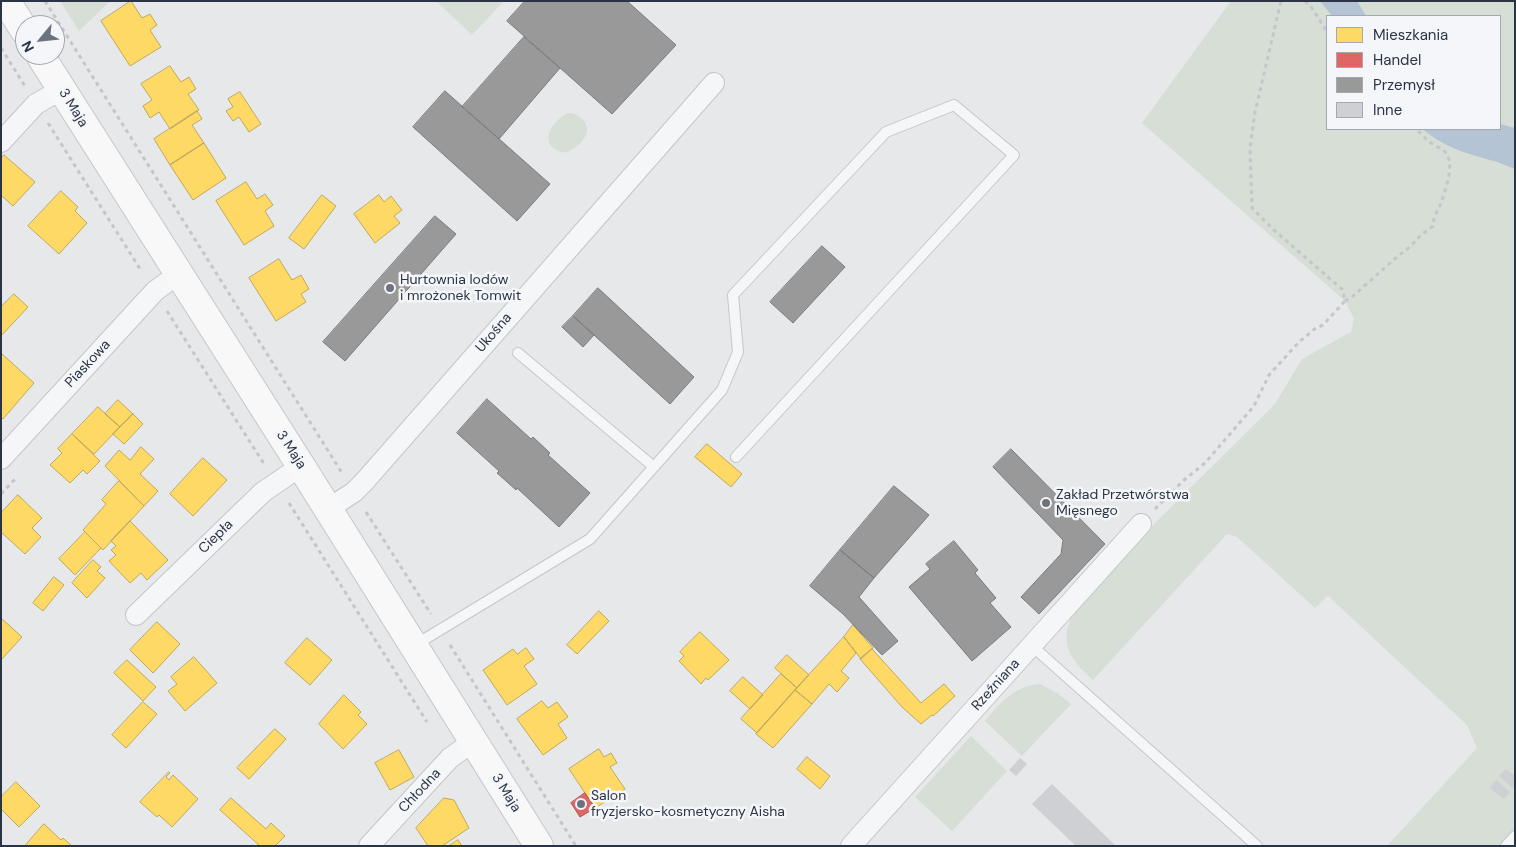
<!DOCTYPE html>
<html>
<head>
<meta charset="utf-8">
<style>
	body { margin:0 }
	#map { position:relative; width:1516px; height:847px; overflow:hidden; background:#e6e8ea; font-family:"DM Sans",sans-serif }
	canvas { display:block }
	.frame { position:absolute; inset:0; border:2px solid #2b3445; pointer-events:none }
	.legend { position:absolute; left:1326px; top:15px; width:175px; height:115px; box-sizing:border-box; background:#f4f6f9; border:1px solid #a4a8b1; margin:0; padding:6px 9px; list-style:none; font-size:15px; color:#2b3445 }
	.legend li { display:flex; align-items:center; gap:10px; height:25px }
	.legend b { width:25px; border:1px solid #a4a8b1 }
	.north { position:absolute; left:15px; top:15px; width:50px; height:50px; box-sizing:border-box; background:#f4f6f9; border:1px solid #a4a8b1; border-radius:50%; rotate:242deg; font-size:14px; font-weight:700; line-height:20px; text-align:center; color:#2b3445 }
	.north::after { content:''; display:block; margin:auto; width:18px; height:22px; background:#6c737f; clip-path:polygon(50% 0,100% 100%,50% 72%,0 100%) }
</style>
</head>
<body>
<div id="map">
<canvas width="1516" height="847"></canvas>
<div class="frame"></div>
<ul class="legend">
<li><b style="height:14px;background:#ffd966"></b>Mieszkania</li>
<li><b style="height:14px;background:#e06666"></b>Handel</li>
<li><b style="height:14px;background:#999"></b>Przemysł</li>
<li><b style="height:14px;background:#ced0d3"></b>Inne</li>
</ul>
<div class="north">N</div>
</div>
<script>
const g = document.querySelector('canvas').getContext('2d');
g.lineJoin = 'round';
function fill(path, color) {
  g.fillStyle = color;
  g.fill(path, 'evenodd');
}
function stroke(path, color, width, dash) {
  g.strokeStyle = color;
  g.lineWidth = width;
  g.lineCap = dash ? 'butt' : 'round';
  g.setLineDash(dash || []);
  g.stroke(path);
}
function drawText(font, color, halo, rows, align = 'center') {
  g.font = font + ' "DM Sans",sans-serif';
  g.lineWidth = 5;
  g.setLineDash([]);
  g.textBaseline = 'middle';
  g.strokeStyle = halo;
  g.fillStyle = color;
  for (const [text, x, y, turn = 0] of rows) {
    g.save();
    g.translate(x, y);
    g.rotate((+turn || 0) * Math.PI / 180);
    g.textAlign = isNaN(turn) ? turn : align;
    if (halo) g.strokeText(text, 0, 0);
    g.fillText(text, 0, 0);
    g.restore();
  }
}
fill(new Path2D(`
	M60 1H110L79 31Z
	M436 1H504L472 35Z
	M1231 1H1515V846H1387L1477 748 1467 725 1328 596 1315 608 1237 537 1227 534 1093 680C1071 660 1059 645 1072 615L1144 534 1275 404 1302 359 1351 332 1354 319 1345 301 1142 123ZM1327 16H1500V129H1327Z
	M568 113C577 112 589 122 587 132 585 141 570 155 561 152 536 144 553 120 568 113Z
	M1040 684 1057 693 1071 704 1022 756 985 721C1000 703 1015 686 1040 684Z
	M971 736 1007 771 952 831 915 797Z`), '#d6ded6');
fill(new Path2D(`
	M1320 1H1357L1366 16H1332Z
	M1500 124 1515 128V169C1509 167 1503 164 1497 162 1469 154 1444 148 1423 129H1500Z`), '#b4c4d5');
const homes = new Path2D(`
	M131 1 142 18 150 14 157 25 150 30 161 47 130 66 101 21Z
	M170 66 181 82 189 77 196 89 188 94 199 110 170 129 159 112 150 118 143 106 152 100 141 84Z
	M240 92 261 124 249 132 239 117 233 121 226 111 233 107 228 99Z
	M197 111 202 119 192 125 204 143 170 165 154 139Z
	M204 143 226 178 193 200 170 165Z
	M4 155 35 182 13 206 1 195V159Z
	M246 182 257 199 265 194 273 205 265 211 274 226 244 245 216 201Z
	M61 191 78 207 75 211 87 223 59 254 28 226Z
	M322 195 336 206 304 249 289 238Z
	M379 195 384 202 391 196 402 210 394 216 400 223 375 243 354 214Z
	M279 259 292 280 301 275 309 289 301 294 306 302 276 321 249 278Z
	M14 294 28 307 1 336V307Z
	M1 353 34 383 3 419 1 417Z
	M118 400 133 414 120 427 105 414Z
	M98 407 120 427 94 454 72 434Z
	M133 414 143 424 124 444 113 434Z
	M72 434 100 461 87 474 83 470 70 483 50 465 62 453 58 449Z
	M707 444 742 474 731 487 695 457Z
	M141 447 154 459 140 474 158 491 144 506 105 466 119 450 130 460Z
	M203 458 227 480 193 516 170 494Z
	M119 481 144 506 103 550 83 530 106 504 102 500Z
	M18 495 42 518 32 528 41 537 25 554 1 532V513Z
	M130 521 168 560 147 580 141 573 130 583 109 561 116 555 111 550 116 546 111 541Z
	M85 532 101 548 75 575 59 559Z
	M93 560 101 567 97 571 105 578 87 598 72 583Z
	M54 577 64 585 43 611 33 603Z
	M599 611 609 621 577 654 567 645Z
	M1 618 22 637 1 660Z
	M157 622 180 644 153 673 130 650Z
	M853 625 873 648 861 659 844 637Z
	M700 632 729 660 708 680 706 678 701 684 679 661 684 656 680 652Z
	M844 637 856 653 841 671 849 678 837 692 829 684 812 704 795 690Z
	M307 638 332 660 310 685 285 663Z
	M526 648 534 659 524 666 537 684 507 705 483 670 513 649 517 654Z
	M872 649 921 703 944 684 955 696 933 716 932 715 921 724 902 707 860 659Z
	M787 655 809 675 797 688 775 668Z
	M194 657 217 683 185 711 168 691 177 684 171 677Z
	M127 660 156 687 143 701 114 673Z
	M781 674 797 688 757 733 741 719Z
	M743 677 763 695 750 709 730 691Z
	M795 690 812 704 773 748 756 734Z
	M344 695 361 712 358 715 367 724 343 749 319 724Z
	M542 701 548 708 557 702 568 717 558 724 567 738 543 755 517 719Z
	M143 702 157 714 126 748 112 735Z
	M275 729 286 739 249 779 237 768Z
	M599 749 604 757 611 753 617 763 610 767 625 789 595 808 569 769Z
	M399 750 414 777 390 790 375 763Z
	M807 757 830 776 820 789 797 769Z
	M169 772 170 773 166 777 169 780 173 775 198 799 172 827 159 815 157 817 140 802Z
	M16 782 40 806 19 827 1 809V797Z
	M231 798 266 829 271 823 285 836 275 846H260L220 810Z
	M444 798 454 800 469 828 442 846H428L416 828Z
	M44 824 61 840 63 838 72 846H25Z
	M458 840 462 846H449Z`);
fill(homes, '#ffd966');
stroke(homes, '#bfa85c', 1);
const shops = new Path2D(`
	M585 793 595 808 580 817 571 803Z`);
fill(shops, '#e06666');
stroke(shops, '#aa575c', 1);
const industry = new Path2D(`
	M525 1H627L676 45 612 114 507 21Z
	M524 37 560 68 499 139 462 107Z
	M445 91 550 184 517 221 413 127Z
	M435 216 456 234 345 361 323 342Z
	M822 246 845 267 793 323 770 302Z
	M598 288 694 377 670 404 573 316Z
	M573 316 594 335 583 347 562 327Z
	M487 399 531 439 533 437 550 453 548 455 590 493 559 527 517 488 516 490 497 473 499 471 457 433Z
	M1011 449 1105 544 1039 614 1021 597 1061 554 1063 540 993 467Z
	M894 486 929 515 874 578 840 550Z
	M954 541 978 570 975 573 996 598 990 603 1011 627 972 661 909 587 930 569 926 564Z
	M840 550 874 578 859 597 898 641 882 655 843 614 810 586Z`);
fill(industry, '#999');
stroke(industry, '#787b80', 1);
fill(new Path2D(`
	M1020 758 1027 764 1016 776 1009 770Z
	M1506 769 1515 776V786L1513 788 1499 776Z
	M1496 780 1510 792 1504 799 1490 788Z
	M1052 784 1116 846H1076L1032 804Z`), '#ced0d3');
const lane = new Path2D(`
	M518 353 654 467
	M415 645 590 539 722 390 738 352 733 295 886 132 954 105 1014 155 736 457
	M1031 645 1257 846
	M1506 846 1515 836`);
const street = new Path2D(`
	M1 142 36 104 62 89
	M1 459 155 291 178 274
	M328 509 354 492 364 482 714 83
	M136 615 263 492 301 466
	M369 846 450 758 474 741
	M851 846 1141 524`);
const secondary = new Path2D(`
	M6 1 25 31
	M40 55 301 466 539 846`);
stroke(lane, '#c4c6c8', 12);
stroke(street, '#c4c6c8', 22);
stroke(secondary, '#c4c6c8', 30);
stroke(new Path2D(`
	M45 1 342 473
	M1305 1 1310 5 1327 32
	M1 48 25 86
	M48 123 142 272
	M1345 301 1352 297 1398 256 1410 247 1421 235 1433 226C1433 216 1439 210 1442 200 1446 188 1456 161 1444 151 1439 147 1432 144 1427 140 1423 136 1420 132 1416 129
	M167 311 264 464
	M1 494 16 478
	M289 503 427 722
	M1155 509 1184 480 1205 463 1254 406 1269 375 1299 342 1316 328 1323 325 1345 301 1343 290 1275 231 1252 208 1250 148 1255 112 1281 1
	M366 512 431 614
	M450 645 576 846`), '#c5c6ca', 3, [4, 4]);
stroke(lane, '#f5f6f7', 10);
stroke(street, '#f5f6f7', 20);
stroke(secondary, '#f8f8f8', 28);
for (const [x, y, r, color] of [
	[390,288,5,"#6c737f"],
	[1046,503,5,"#6c737f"],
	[581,804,5,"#6c737f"]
]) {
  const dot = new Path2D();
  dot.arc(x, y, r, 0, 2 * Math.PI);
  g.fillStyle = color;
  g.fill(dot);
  stroke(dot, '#f4f6f9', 2);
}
drawText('14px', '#2b3445', '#f4f6f9', [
	["3 Maja",73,108,58],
	["Ukośna",494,333,-49],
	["Piaskowa",88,364,-47],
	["3 Maja",291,450,57],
	["Ciepła",216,537,-44],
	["Rzeźniana",996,685,-48],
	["Chłodna",420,791,-47],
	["3 Maja",506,793,58]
]);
drawText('14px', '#2b3445', '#f4f6f9', [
	["Hurtownia lodów",400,280],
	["i mrożonek Tomwit",400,296],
	["Zakład Przetwórstwa",1056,495],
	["Mięsnego",1056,511],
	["Salon",591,796],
	["fryzjersko-kosmetyczny Aisha",591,812]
], 'left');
</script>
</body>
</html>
